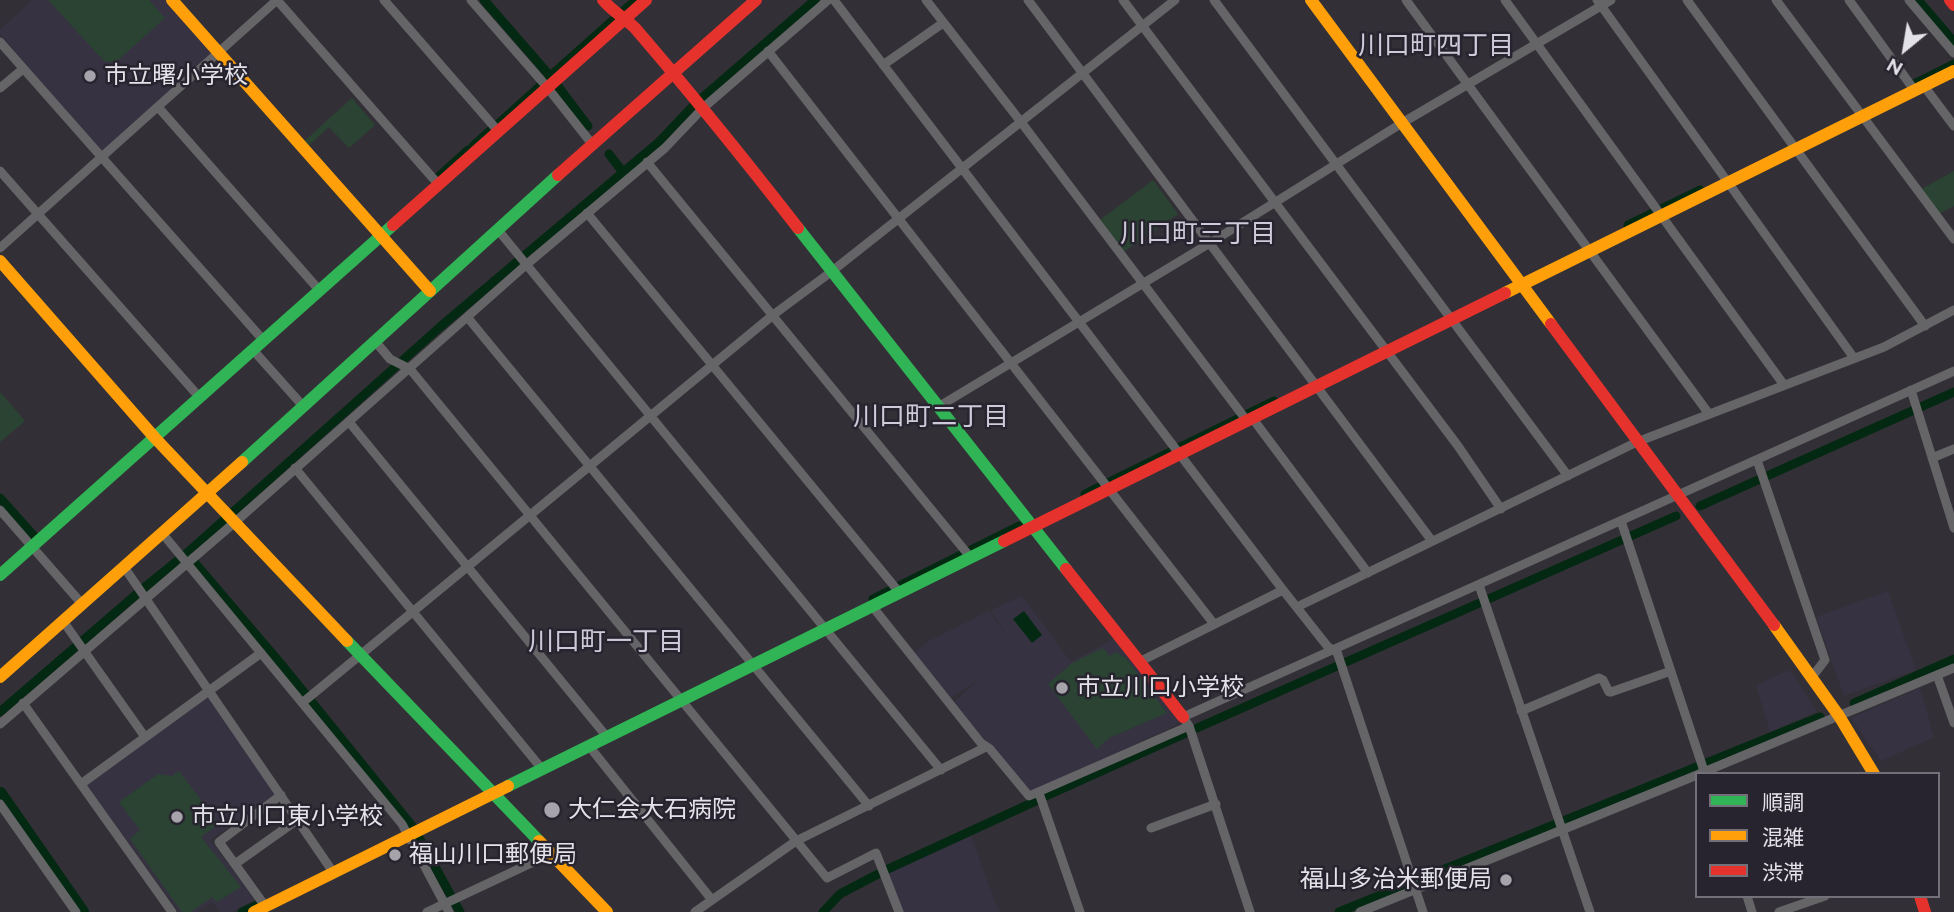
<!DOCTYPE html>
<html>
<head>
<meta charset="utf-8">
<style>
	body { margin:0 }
	#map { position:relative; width:1954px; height:912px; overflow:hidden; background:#323036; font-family:Raleway,"Noto Sans JP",sans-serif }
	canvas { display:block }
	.legend { position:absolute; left:1695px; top:772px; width:245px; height:126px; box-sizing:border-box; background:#27242f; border:2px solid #737079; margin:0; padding:9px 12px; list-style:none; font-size:21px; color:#e4e2e9 }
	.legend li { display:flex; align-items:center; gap:14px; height:35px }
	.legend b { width:35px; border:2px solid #737079 }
	.north { position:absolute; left:1870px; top:14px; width:70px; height:70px; -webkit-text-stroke:5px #27242f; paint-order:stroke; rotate:210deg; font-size:19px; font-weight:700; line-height:28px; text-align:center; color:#e4e2e9 }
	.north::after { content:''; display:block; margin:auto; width:24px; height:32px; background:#e4e2e9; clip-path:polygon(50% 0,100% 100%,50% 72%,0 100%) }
</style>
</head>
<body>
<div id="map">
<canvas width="1954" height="912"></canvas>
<ul class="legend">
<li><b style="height:9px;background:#30b455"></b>順調</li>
<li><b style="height:9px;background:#ff9f0a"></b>混雑</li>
<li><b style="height:9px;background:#e5322d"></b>渋滞</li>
</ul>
<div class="north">N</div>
</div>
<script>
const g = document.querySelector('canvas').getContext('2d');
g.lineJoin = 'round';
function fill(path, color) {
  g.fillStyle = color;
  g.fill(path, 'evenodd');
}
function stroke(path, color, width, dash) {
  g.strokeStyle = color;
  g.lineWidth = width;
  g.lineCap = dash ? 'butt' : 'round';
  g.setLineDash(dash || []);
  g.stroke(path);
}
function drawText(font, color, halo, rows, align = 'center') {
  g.font = font + ' Raleway,"Noto Sans JP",sans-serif';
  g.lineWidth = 5;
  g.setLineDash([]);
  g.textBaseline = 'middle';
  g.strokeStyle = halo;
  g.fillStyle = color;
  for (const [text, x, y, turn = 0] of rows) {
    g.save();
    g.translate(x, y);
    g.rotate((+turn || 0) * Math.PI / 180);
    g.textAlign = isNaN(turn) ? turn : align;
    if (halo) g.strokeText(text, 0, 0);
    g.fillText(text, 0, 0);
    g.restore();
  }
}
fill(new Path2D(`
	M32 0H167L211 49V53L104 149 99 150 0 34V30Z
	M1888 591 1916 670 1844 696 1816 617Z
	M1022 596 1071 662 1115 638 1179 722 1177 725 1030 792 953 703 978 680 949 699 913 653 929 641 989 611 1007 636 991 610Z
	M1790 670 1817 711 1770 732 1756 685Z
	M1920 688 1934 737 1881 761 1851 718Z
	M207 697 211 699 276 794 210 840 255 900 231 912H220L212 902 197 912H179L86 784Z
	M970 834 999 912H896L882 876Z`), '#363242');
fill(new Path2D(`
	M48 0H149L165 18 115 63 104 61Z
	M352 98 375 125 349 148 329 127 304 150 300 145Z
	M1954 171V206L1935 216 1918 191Z
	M1153 180 1178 214 1119 255 1096 223Z
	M0 392 25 421 0 442Z
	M1103 648 1110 656 1116 652 1126 658 1167 713 1109 738 1097 749 1048 684 1072 663Z
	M179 771 219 824 201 837 241 887 217 902 212 897 191 912H182L130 839 140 830 119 802 158 774 172 776Z`), '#2a4332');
fill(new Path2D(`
	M1024 611 1042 635 1032 643 1013 619Z`), '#042912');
stroke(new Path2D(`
	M484 0 550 76 588 126
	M1918 0 1954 42
	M621 13 636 0
	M548 78 612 21
	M1914 84 1954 64
	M498 124 539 87
	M473 146 492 129
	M609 154 622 171
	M434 181 468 150
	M1628 225 1700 190
	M1085 494 1274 401
	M0 498 34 536
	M1700 506 1954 392
	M188 555 286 670 413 827 460 912
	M873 599 1019 526
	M1854 703 1954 659
	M0 712 145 587 187 553 440 327 659 142 693 106 815 0
	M1197 728 1676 516
	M1046 796 1184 734
	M888 869 1036 801
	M242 912 259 904
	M823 912 840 894 880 873
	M1339 912 1820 717`), '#042912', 9);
stroke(new Path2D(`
	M0 794 82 912`), '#042912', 14);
stroke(new Path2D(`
	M277 0 438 184
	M384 0 498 131
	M471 0 547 87 592 144
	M834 0 1283 590 1328 647 1337 652 1423 912
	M926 0 1021 122 1247 421
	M1028 0 1432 541
	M1123 0 1458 446 1501 509
	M1214 0 1568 476
	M1406 0 1709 414
	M1505 0 1784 385
	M1597 0 1854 358
	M1687 0 1925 326
	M1776 0 1954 239
	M1849 0 1915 91
	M1909 0 1954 53
	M0 42 264 341
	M768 51 1214 624
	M883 65 943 23
	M1924 86 1954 126
	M0 88 23 69
	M158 107 320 291
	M647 162 971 558
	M0 171 200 398
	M587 213 899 592
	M498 230 941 770
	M0 248 277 0
	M468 318 869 806
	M375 341 390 359 410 369 827 878 876 853 899 912
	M253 350 303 406
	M1911 390 1954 528
	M938 407 1210 243 1402 123 1611 0
	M1253 419 1368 573
	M349 422 607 737
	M1932 458 1954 449
	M1757 460 1825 660 1812 677
	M295 468 542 769
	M0 510 82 604
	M1621 521 1705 774
	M162 533 402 824 449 912
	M124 567 333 872
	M1479 585 1590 912
	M872 606 981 743 990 749 1029 796 1189 726
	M1297 607 1637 442 1884 347 1954 310
	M63 621 145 737
	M1139 662 1283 590
	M1937 675 1954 723
	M23 703 172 912
	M302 703 773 315 831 272 1175 0
	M1521 711 1599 678 1603 680 1609 692H1611L1671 671
	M0 724 234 523 527 264 665 148 703 108 828 0
	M589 746 712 900
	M1699 774 1954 668
	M81 784 261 653
	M1039 793 1080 912
	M0 804 76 912
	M1151 828 1216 804
	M235 864 297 820
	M1747 896 1752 912
	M265 906 219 842 281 795
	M427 912 542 858 549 852
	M695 912 796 841 986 747
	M1250 912 1189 726 1183 717 1954 371
	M1360 912 1697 775
	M1779 912 1825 896`), '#656467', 9);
stroke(new Path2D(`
	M798 228 1066 569
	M242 462 558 175
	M0 575 393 225
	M347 641 539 841
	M508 786 1004 541`), '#30b455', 12);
stroke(new Path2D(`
	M172 0 430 291
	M1311 0 1551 324
	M0 261 155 438 347 641
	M1505 293 1954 71
	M1774 625 1839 716 1874 774
	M0 677 242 462
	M539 841 607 912
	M254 912 508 786`), '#ff9f0a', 12);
stroke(new Path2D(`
	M603 0C613 12 625 18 635 28 691 93 745 160 798 228
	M1950 0 1954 5
	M558 175 756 0
	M393 225 646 0
	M1551 324 1774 625
	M1004 541 1505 293
	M1066 569 1183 717
	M1920 896 1925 912`), '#e5322d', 12);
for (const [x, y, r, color] of [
	[90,76,7,"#a6a4aa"],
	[1062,688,7,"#a6a4aa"],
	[552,810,9,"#a6a4aa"],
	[177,817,7,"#a6a4aa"],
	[395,855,7,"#a6a4aa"],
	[1506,880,7,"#a6a4aa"]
]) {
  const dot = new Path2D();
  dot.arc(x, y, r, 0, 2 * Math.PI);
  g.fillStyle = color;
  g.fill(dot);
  stroke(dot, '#27242f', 2.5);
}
drawText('24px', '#e4e2e9', '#27242f', [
	["市立曙小学校",104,76],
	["市立川口小学校",1076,688],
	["大仁会大石病院",568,810],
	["市立川口東小学校",191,817],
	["福山川口郵便局",409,855],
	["福山多治米郵便局",1492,880,"right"]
], 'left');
drawText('26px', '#cecad9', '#27242f', [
	["川口町四丁目",1436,46],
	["川口町三丁目",1198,234],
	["川口町二丁目",931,417],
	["川口町一丁目",606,642]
]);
</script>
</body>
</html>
